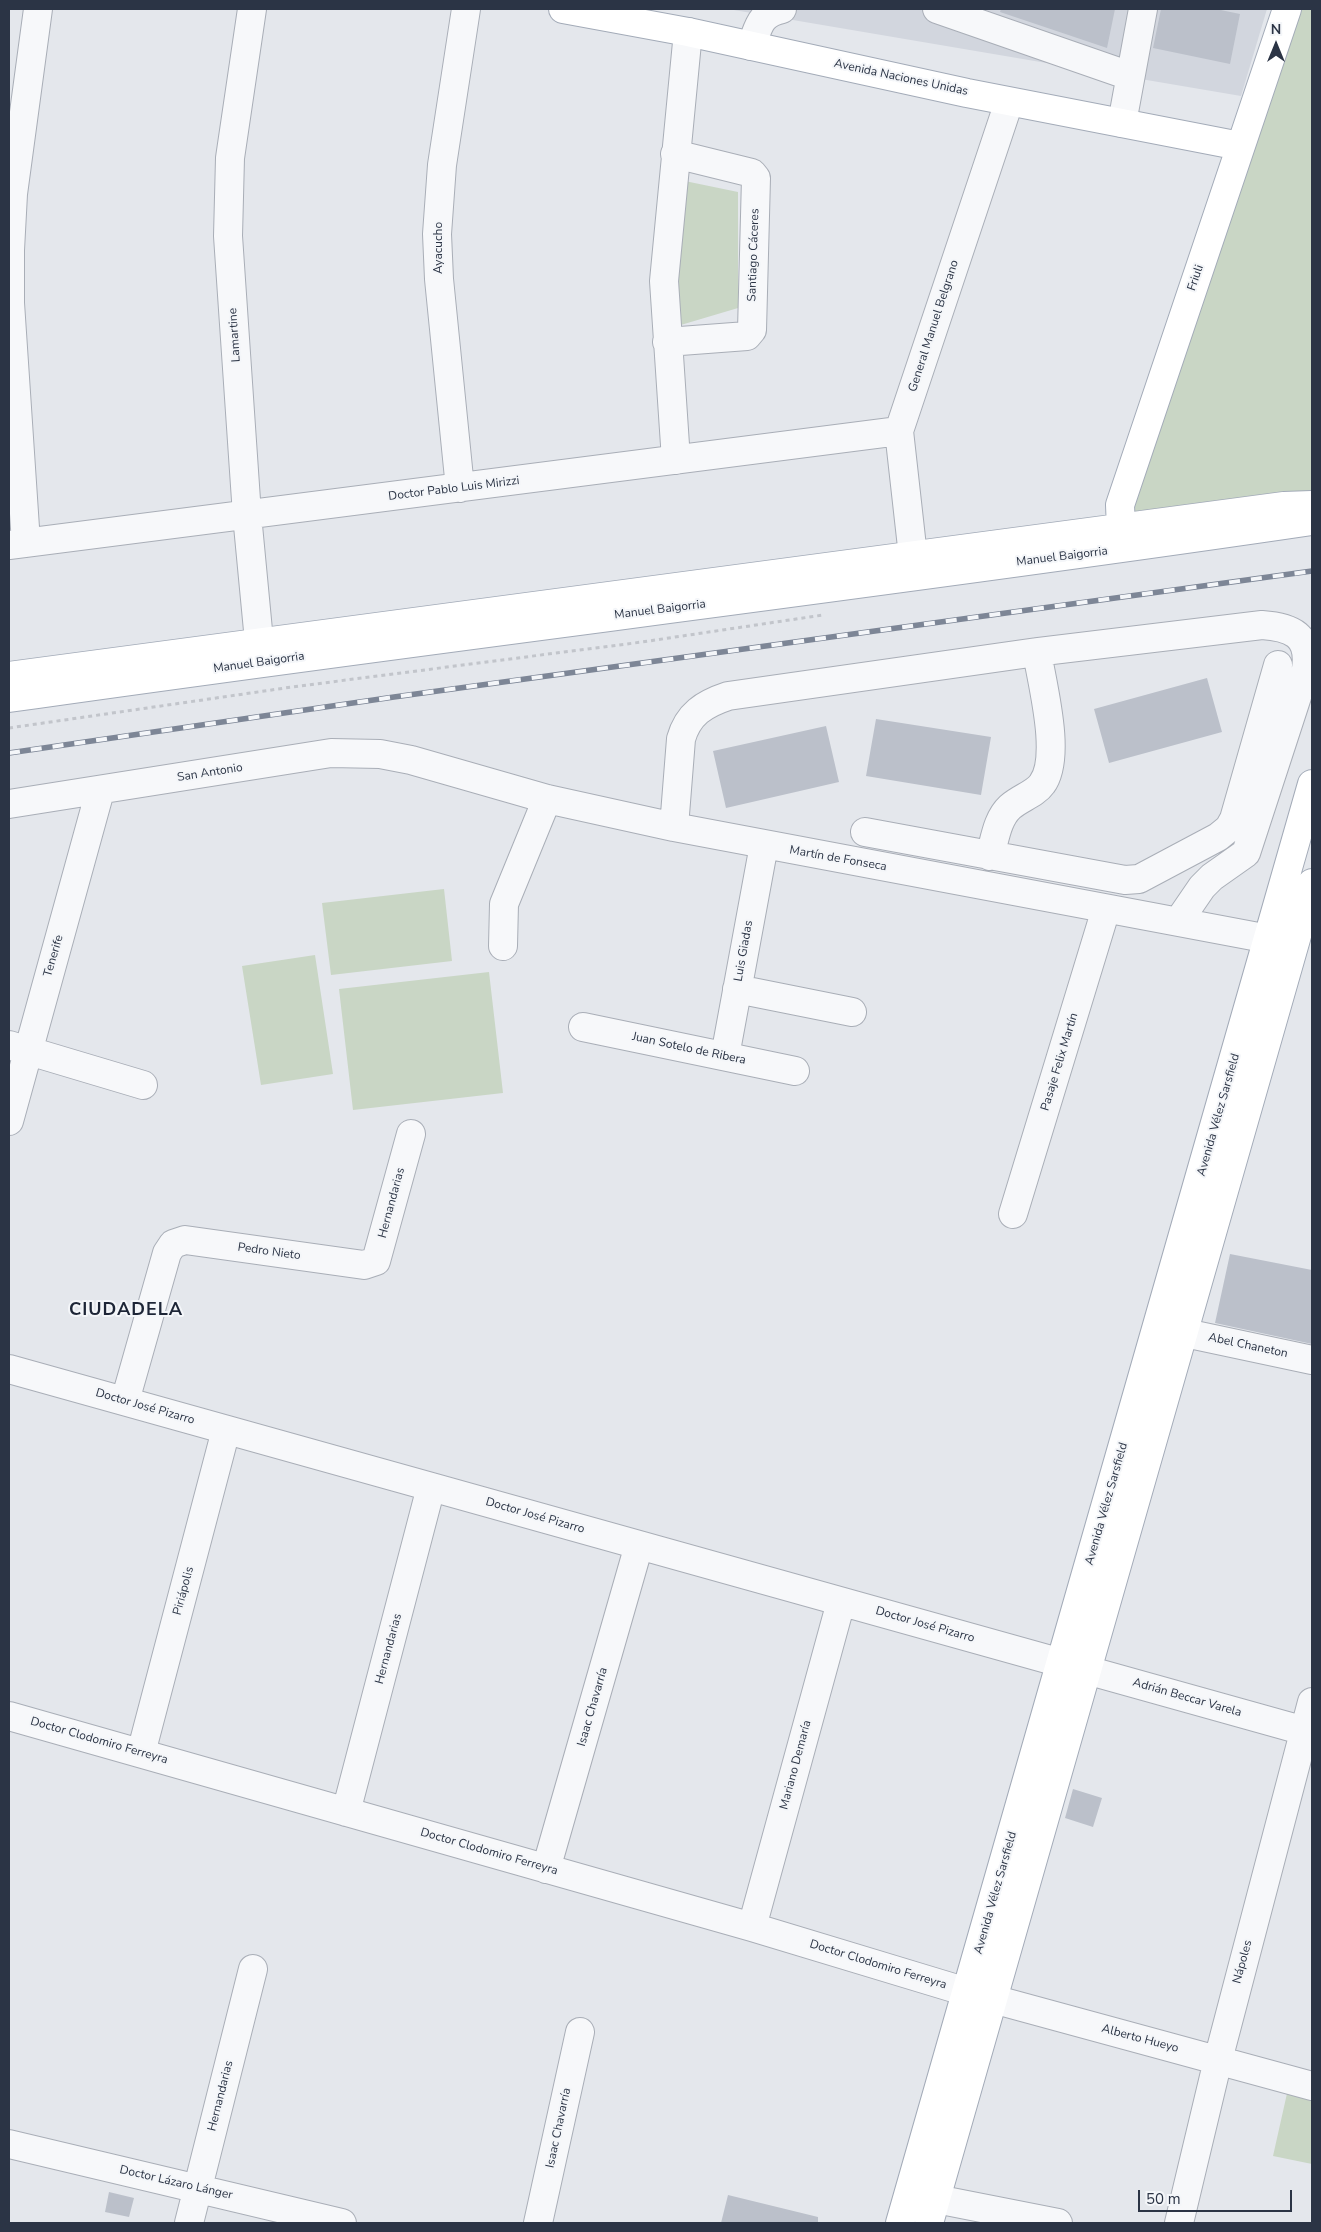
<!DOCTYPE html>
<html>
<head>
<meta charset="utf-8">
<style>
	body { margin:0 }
	#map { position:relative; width:1321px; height:2232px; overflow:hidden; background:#e4e7ec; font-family:"Nunito Sans",sans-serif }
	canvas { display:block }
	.frame { position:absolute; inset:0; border:10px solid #2b3445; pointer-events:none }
	.north { position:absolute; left:1251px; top:20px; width:50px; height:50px; -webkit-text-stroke:4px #f4f6f9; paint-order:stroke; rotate:0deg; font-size:14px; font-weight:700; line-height:20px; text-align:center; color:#2b3445 }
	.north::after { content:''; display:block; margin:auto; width:18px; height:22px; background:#2b3445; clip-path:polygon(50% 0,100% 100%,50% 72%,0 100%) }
	.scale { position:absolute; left:1138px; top:2190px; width:154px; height:22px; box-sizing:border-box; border:2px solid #2b3445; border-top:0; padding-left:6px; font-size:15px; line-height:18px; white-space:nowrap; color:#2b3445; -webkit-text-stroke:4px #f4f6f9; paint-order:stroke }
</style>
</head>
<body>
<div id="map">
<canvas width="1321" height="2232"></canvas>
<div class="frame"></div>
<div class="north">N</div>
<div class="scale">50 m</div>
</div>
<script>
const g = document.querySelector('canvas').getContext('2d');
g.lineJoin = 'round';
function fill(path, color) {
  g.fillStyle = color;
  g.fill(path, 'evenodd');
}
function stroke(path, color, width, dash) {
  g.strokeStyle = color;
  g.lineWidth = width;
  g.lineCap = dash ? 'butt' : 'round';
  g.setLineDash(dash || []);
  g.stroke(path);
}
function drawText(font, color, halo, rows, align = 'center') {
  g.font = font + ' "Nunito Sans",sans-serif';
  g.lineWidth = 4;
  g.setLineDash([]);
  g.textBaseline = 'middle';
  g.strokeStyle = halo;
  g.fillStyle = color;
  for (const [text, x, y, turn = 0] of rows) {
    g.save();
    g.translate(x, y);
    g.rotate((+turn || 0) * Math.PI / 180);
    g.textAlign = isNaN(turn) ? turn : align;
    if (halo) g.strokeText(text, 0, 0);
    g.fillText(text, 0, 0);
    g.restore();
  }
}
fill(new Path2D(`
	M728 9H1267L1241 96Z`), '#d2d6de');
fill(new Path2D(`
	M1287 9H1312V502L1121 529Z
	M680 180 738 192V308L674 327Z
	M444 889 452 961 331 975 322 903Z
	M315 955 333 1074 261 1085 242 966Z
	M489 972 503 1093 353 1110 339 989Z
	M1288 2089 1312 2094V2164L1273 2156Z`), '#c9d6c5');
fill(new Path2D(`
	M1001 9H1115L1107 48 1000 12Z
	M1161 9H1216L1240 14 1230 64 1153 48Z
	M1207 678 1222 732 1109 763 1094 709Z
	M876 719 991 737 981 795 866 776Z
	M826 726 839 782 726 808 713 751Z
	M1230 1254 1312 1270V1344L1215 1323Z
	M1073 1789 1102 1798 1093 1827 1065 1818Z
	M109 2192 134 2198 129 2217 105 2212Z
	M728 2195 818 2217V2223H721Z`), '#bbc0ca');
const minor = new Path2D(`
	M252 9 230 158 228 236 247 515 261 662
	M937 9 1130 76
	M751 46C759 27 759 14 782 9
	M1122 123 1143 9
	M667 342 747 336 752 330 756 178 752 173 675 154
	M676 460 664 281 688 32
	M460 488 439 279 437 234 442 165 466 9
	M26 543 10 303V250L13 194 38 9
	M9 545 899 431
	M913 556 899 431 1009 102
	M9 804 331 753 380 754 411 760 547 799 674 827 1269 939
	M674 827 681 739C688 714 704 704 728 696L1037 652 1262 625C1291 627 1311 635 1306 669L1246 853 1212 877 1202 887 1178 922
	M865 832 1125 880 1139 879 1218 837 1229 828 1234 819 1278 665
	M990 856C995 839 997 819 1010 807 1020 798 1035 794 1042 784 1062 757 1042 684 1037 652
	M503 946 504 904 547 799
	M737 989 852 1012
	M583 1027 795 1071
	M9 1045 143 1085
	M725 1056 764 845
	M9 1121 100 791
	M1013 1214 1106 909
	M1185 1333 1312 1360
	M9 1369 1312 1733
	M125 1401 167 1253 173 1244 185 1240 364 1265 376 1261 411 1134
	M9 1716 752 1927 967 1992 1312 2086
	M141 1753 226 1430
	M346 1812 431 1487
	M546 1869 639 1545
	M752 1927 841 1602
	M9 2144 342 2223
	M936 2199 1058 2223
	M189 2223 253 1969
	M538 2223 580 2032
	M1179 2223 1218 2060 1312 1702`);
const major = new Path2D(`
	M563 9 688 32 967 93 1240 146
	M1121 529 1120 505 1287 9
	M9 676 1284 506 1312 505
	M9 698C443 636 878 585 1312 521
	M900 2223 1312 784
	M929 2223 1312 883`);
stroke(minor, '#a9aeb7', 30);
stroke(major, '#a3abb8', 30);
stroke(new Path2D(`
	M9 728 292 687 642 642 823 615`), '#c2c5cb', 3, [4, 4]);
stroke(minor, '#f7f8fa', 28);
stroke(major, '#fff', 28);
const rail = new Path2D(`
	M9 753 394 697 1312 571`);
stroke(rail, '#7d8696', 5.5);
stroke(rail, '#f4f6f9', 4, [11]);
drawText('12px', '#2b3445', '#f4f6f9', [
	["Avenida Naciones Unidas",901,78,12],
	["Ayacucho",439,248,-90],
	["Santiago Cáceres",754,255,-88],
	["Friuli",1196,278,-71],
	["General Manuel Belgrano",934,326,-72],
	["Lamartine",235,335,-94],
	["Doctor Pablo Luis Mirizzi",454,489,-7],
	["Manuel Baigorria",1062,557,-7],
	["Manuel Baigorria",660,610,-7],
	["Manuel Baigorria",259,663,-8],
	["San Antonio",210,773,-9],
	["Martín de Fonseca",838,859,10],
	["Luis Giadas",744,951,-80],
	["Tenerife",54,956,-74],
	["Juan Sotelo de Ribera",689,1049,12],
	["Pasaje Felix Martín",1060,1062,-73],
	["Avenida Vélez Sarsfield",1219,1115,-74],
	["Hernandarias",392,1203,-75],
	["Pedro Nieto",269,1252,8],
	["Abel Chaneton",1248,1346,12],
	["Doctor José Pizarro",145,1407,16],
	["Avenida Vélez Sarsfield",1107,1504,-74],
	["Doctor José Pizarro",535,1516,16],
	["Piriápolis",184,1591,-75],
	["Doctor José Pizarro",925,1625,16],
	["Hernandarias",389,1649,-75],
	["Adrián Beccar Varela",1187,1698,16],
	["Isaac Chavarría",593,1707,-74],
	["Doctor Clodomiro Ferreyra",99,1741,16],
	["Mariano Demaría",796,1765,-75],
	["Doctor Clodomiro Ferreyra",489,1852,16],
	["Avenida Vélez Sarsfield",996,1893,-74],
	["Nápoles",1243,1962,-75],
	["Doctor Clodomiro Ferreyra",878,1965,17],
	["Alberto Hueyo",1140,2039,15],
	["Hernandarias",221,2096,-76],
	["Isaac Chavarría",559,2128,-78],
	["Doctor Lázaro Lánger",176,2183,13]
]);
g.letterSpacing = '1px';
drawText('bold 18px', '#1d2536', '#f4f6f9', [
	["CIUDADELA",126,1311]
]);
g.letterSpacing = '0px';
</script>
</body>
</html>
